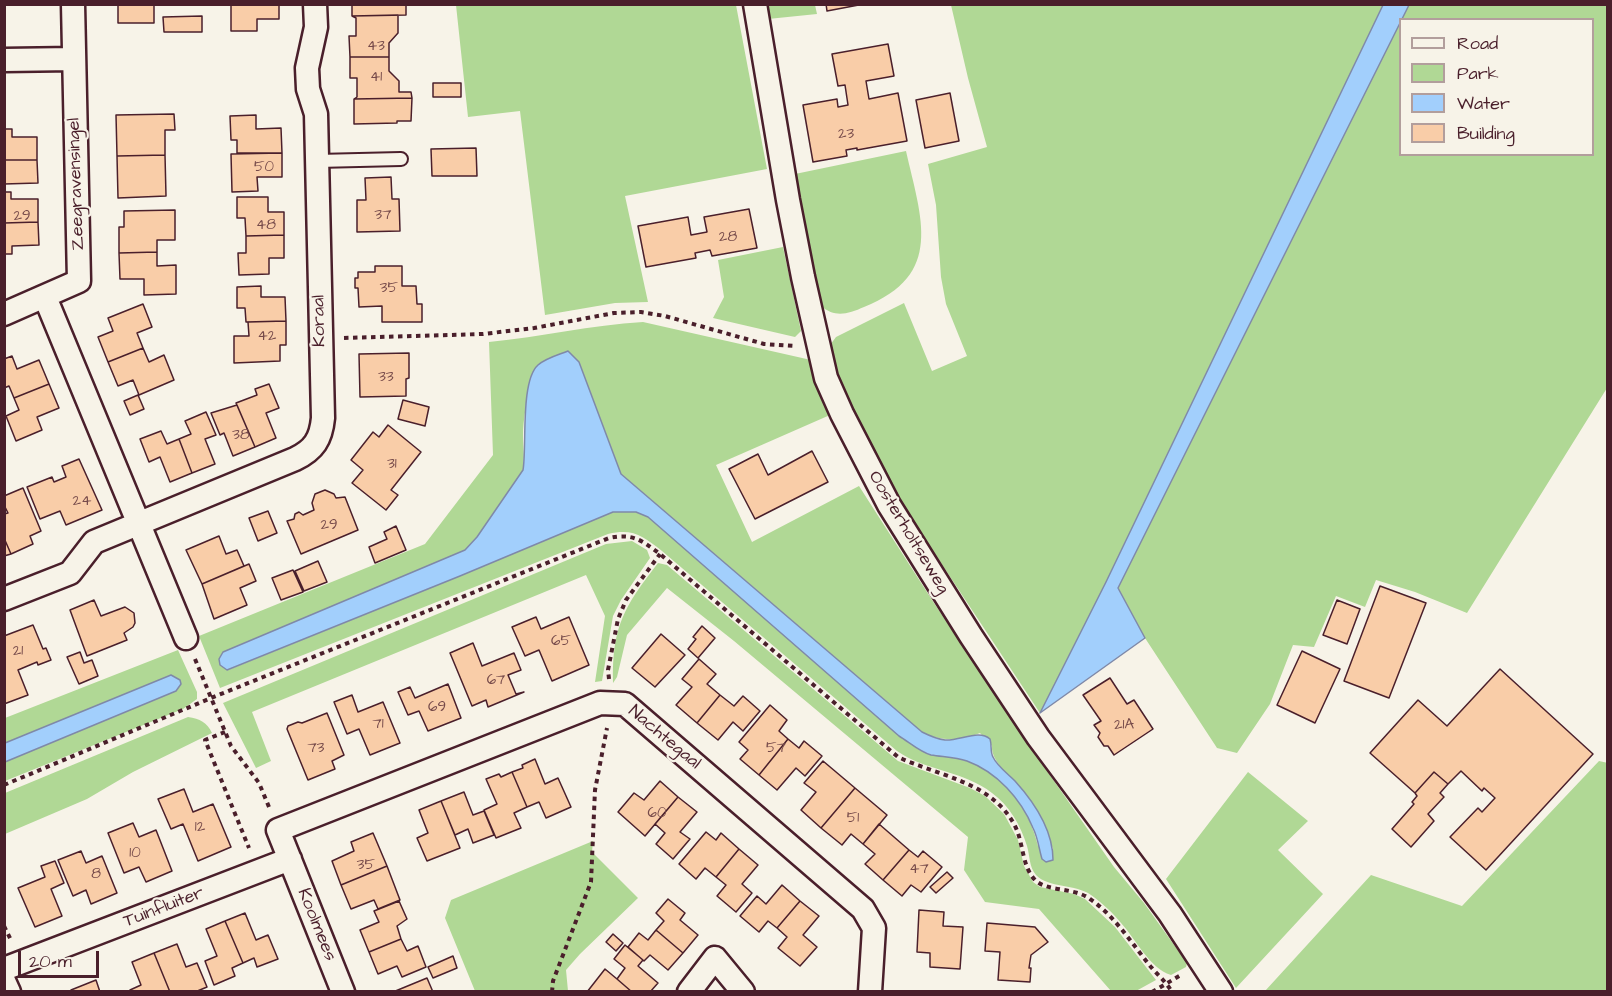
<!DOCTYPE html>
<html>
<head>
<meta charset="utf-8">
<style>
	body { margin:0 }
	#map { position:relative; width:1612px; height:996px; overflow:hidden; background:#f7f3e8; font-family:"Architects Daughter",sans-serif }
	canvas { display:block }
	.frame { position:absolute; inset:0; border:6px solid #4a1f2b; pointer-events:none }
	.legend { position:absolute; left:1399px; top:18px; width:195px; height:138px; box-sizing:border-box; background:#f7f3e8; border:2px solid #b29e9c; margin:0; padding:8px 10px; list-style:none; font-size:18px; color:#4a1f2b }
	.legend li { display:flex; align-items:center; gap:12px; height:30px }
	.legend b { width:30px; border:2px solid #b29e9c }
	.scale { position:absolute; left:18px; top:951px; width:81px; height:27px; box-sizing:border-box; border:3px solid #4a1f2b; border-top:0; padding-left:8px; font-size:18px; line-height:21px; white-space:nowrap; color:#4a1f2b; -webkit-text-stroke:4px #f7f3e8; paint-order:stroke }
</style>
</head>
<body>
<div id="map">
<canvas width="1612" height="996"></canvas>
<div class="frame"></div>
<ul class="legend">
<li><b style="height:8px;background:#f7f3e8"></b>Road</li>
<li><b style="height:16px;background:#b0d895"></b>Park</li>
<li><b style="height:16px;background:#a2cffc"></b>Water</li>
<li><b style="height:16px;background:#f9cda8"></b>Building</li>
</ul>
<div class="scale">20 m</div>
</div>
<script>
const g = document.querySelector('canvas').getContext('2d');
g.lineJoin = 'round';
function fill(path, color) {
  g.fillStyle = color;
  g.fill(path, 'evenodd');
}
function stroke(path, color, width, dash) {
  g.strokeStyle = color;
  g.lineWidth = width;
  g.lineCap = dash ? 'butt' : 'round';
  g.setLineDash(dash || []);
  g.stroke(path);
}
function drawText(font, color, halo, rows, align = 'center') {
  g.font = font + ' "Architects Daughter",sans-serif';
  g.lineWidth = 4.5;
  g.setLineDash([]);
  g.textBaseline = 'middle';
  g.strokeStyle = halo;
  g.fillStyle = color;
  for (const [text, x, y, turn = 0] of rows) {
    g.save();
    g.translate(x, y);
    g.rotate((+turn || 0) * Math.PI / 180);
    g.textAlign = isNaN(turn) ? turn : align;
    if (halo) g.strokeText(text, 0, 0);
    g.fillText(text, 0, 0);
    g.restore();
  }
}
fill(new Path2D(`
	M456 5H736L767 169 625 196 648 302 615 303 545 315 520 111 468 117Z
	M765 5H815L817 14 768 19Z
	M951 5H1383L1106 582 1040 713 902 504 847 403 827 349 836 337 904 303 932 371 967 356 946 304 941 277 936 205 928 164 987 147 968 78Z
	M1409 5H1607V388L1467 613 1415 592 1376 580 1365 607 1336 596 1314 647 1293 645 1270 704 1237 753 1217 748 1145 638 1118 588 1400 22V154H1592V20L1402 19Z
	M906 151C921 218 945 275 864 307 848 314 835 318 821 306L795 174Z
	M783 247 801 331 795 337 713 318 724 297 718 260Z
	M643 322 811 360 830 415 716 465 752 542 859 486 934 603 1031 748 1114 867 1144 903 1187 963 1186 967 1171 975C1149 968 1136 939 1121 923 1113 913 1102 903 1091 895 1076 884 1048 888 1036 875 1029 867 1030 856 1027 846 1021 826 1009 805 992 793 964 771 926 771 897 751L662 551C643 536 633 528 608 534L220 688 199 636 425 544 493 455 489 342C541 337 591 325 643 322ZM579 362 621 474 922 732C941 742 960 741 980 733L992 746C990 765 1024 788 1034 805 1042 819 1048 834 1053 849L1038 846C1030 810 1003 773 967 761 952 756 936 757 922 751L648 517 636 512H613L460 576 228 670 220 665 219 659 223 652 465 550 477 537 523 470C525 459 523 448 523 436 523 419 527 401 530 383Z
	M632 541 647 550 650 558 621 600 613 616 602 681 595 682 605 616 586 575 252 712 271 761 256 768 223 703 606 544Z
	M658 563 667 565 898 761 970 788 985 796 1004 814 1010 825 1018 840 1024 866 1033 882 1040 887 1074 894 1085 899 1115 927 1156 980 1136 991H1111L1039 909 985 902 964 870 968 837 734 641 667 588 627 635 617 677 613 683C612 626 624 607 658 563Z
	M178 650 197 692V699L183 709 5 781V762L176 691 181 684 171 675 5 743V718Z
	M188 717C200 719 207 722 212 733L133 772 87 799 5 834V793Z
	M1599 761 1608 763 1607 991H1265L1371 875 1462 906Z
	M1248 772 1308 821 1278 850 1323 894 1236 988 1166 879Z
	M593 841 592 852 638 898 580 954 566 970 568 991H475L445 918 451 900Z`), '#b0d895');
const water = new Path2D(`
	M1383 5H1409L1118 588 1145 638 1040 713 1106 582Z
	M568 351 579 362 621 474 922 732C930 736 936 739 945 740 960 741 979 729 990 739 992 745 990 752 993 757 997 766 1008 774 1015 781 1034 802 1053 831 1053 860L1046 862 1042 859C1039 849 1038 838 1033 828 1021 799 997 772 967 761 955 757 943 757 931 755 920 752 909 742 899 736L648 517 636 512H613L460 576 227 670 220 665 219 659 223 652 465 550 477 537 523 470C527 448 520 381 538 365 546 358 558 355 568 351Z
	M171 675 180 680 181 684 176 691 5 762V743Z`);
fill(water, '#a2cffc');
stroke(water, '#7f89a8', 1.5);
const building = new Path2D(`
	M118 4H154V23H118Z
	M231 4H279V19H257V31H231Z
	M352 4H406V15L352 16Z
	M826 4H864L827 11Z
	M398 15V33L389 43V57H350L349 36H356V18L352 16Z
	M202 16V32H164L163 17Z
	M888 44 894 76 866 81 869 99 898 93 907 141 857 150V148L846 150 847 156 813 162 803 105 837 99 838 107 848 105 845 85 838 86 832 54Z
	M350 57H389V71L399 81V92H411L412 98 354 99 357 97V78H350Z
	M433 83H461V97H433Z
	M950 93 959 141 925 148 916 100Z
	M412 98 411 121H397V123L354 124V99Z
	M174 114 175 130H165V155L117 156 116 115Z
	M256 115V129L281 128 282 153H237V140H231L230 116Z
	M4 129H12V137H37V160H4Z
	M476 148 477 176H432L431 149Z
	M282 153V177H257L258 191 232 192 231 154Z
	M165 155 166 196 118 198 117 156Z
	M4 160H37L38 183 4 184Z
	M391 177 392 199H399L400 231 357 232V200H366L365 178Z
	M4 192H11V199H38V222L4 223Z
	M237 197H268V212H284V235L246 236 245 218H237Z
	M749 209 757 248 712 256 710 250 695 253 696 258 646 267 638 226 688 217 691 235 707 232 704 217Z
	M175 210V240H157V252L119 253V227H124V211Z
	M38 222 39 245 12 246V254H4V223Z
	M284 235V258H269V274L239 275 238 253H246V236Z
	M157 252V266L176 265V294L144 295V279H120L119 253Z
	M375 266H402V286H416L417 304H422V322H382V306L359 307 358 288H355V278H358V272H375Z
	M261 286V297H285L286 321 246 322 245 308H237V287Z
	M143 304 152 327 137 333 143 348 108 362 98 337 113 331 108 318Z
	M286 321V345H280V361L234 363V336H249L248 322Z
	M143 348 149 362 164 355 174 380 139 395 133 380 118 386 108 362Z
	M409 353V378L406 379V396L360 397 359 354Z
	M12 356 17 369 39 360 49 384 14 398 9 386 4 388V359Z
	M49 384 59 408 37 417 42 430 16 441 6 416 19 410 14 398Z
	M269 384 279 408 266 413 276 438 255 447 236 403 257 395 255 389Z
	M138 395 144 409 130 415 124 401Z
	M403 400 429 407 425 426 398 419Z
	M237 405 255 447 233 456 224 433 220 435 211 413Z
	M206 412 216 435 205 439 215 464 192 473 179 439 191 434 185 421Z
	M388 425 421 452 391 490 398 495 386 510 352 483 363 470 351 460 373 432 379 437Z
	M161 431 167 444 179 439 192 473 170 482 160 457 149 462 140 439Z
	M812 451 828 482 755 519 729 469 758 454 768 475Z
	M79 459 102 510 66 525 60 511 40 519 27 487 52 477 54 482 66 477 62 466Z
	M23 488 41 531 30 536 33 544 11 554 4 538V514L8 513 4 505V496Z
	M325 490 334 494 336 498 345 497 358 530 301 554 287 521 294 519 295 514 299 512 303 515 314 510 312 503 315 494Z
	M268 511 277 533 258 541 249 518Z
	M396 526 406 550 375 563 369 547 387 539 384 532Z
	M219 536 226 554 237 550 244 566 202 584 186 550Z
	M4 538 11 554 4 556Z
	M318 561 327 582 304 591 295 571Z
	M249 564 256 581 240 588 247 605 214 619 202 584Z
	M293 570 303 592 281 600 272 578Z
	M1380 586 1426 603 1389 698 1344 681Z
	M94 600 101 616 125 607 134 613 135 623 133 627 124 633 127 640 87 656 70 610Z
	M1337 600 1360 609 1347 644 1323 635Z
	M536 617 541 629 569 617 589 665 552 681 539 650 525 656 512 627Z
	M33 625 43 649 46 648 51 660 38 665 37 662 18 670 28 695 4 704V636Z
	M702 626 715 638 698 658 688 649 696 639 693 637Z
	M661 634 685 655 655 687 632 668Z
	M473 643 482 666 514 653 521 670 508 675 516 694 524 692 488 707 486 700 472 706 450 653Z
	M1302 651 1340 669 1315 723 1277 705Z
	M80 652 84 663 92 660 98 676 79 684 67 657Z
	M699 659 716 674 707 684 720 695 697 723 676 705 692 687 682 679Z
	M1500 669 1593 754 1486 870 1450 837 1478 808 1482 812 1495 798 1484 788 1482 791 1461 771 1448 784 1434 772 1415 793 1370 753 1418 700 1447 726Z
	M1110 678 1127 704 1134 700 1153 729 1114 755 1108 746H1104L1098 737 1100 733 1094 725 1101 721 1083 695Z
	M448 684 461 718 428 731 419 711 408 715 398 692 410 687 415 698Z
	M352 695 358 712 383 702 400 743 370 755 359 729 347 734 334 702Z
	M720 695 734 706 743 696 760 711 743 731 733 722 718 740 697 723Z
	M770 705 787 720 779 731 788 739 759 775 740 759 748 750 739 742Z
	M327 713 344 755 332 761 335 769 308 780 287 729 288 726 298 722 302 723Z
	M788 739 799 748 804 741 822 756 805 776 796 768 777 790 759 775Z
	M535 759 545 784 558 778 571 807 546 818 539 802 527 807 512 772 523 768 522 765Z
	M823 761 855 788 821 828 801 810 816 792 804 783Z
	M512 772 527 807 514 813 521 828 496 838 484 810 497 804 486 779 499 774 501 777Z
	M1434 772 1448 784 1440 793 1444 797 1428 814 1434 821 1411 847 1392 829 1414 804 1412 802 1417 796 1415 793Z
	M660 781 678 797 645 836 618 812 634 793 644 800Z
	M855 788 887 815 863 844 851 834 842 845 821 828Z
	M184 789 193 812 213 804 231 847 198 861 183 824 171 829 158 799Z
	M464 792 473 815 484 811 494 835 473 843 468 829 455 835 441 801Z
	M678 797 697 812 680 832 690 839 673 859 656 844 665 833 655 824Z
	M441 801 460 848 427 861 417 838 428 833 419 810Z
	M133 823 139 837 156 830 172 871 146 882 139 867 124 873 108 833Z
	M879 824 909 850 883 880 865 864 875 854 863 844Z
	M706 832 716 840 721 833 739 849 716 877 705 868 696 879 679 864Z
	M373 833 387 866 341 885 332 861 354 851 351 842Z
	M739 849 758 865 742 884 752 893 736 912 717 896 726 885 716 877Z
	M909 850 918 857 923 851 942 867 921 892 911 885 902 896 883 880Z
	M81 851 86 863 102 856 117 893 91 904 86 890 73 896 58 860Z
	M55 861 64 883 51 889 62 916 35 927 18 888 45 877 41 866Z
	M387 866 400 900 378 909 374 900 351 909 341 885Z
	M947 872 953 878 936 893 930 887Z
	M782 885 800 901 777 928 768 921 759 932 740 916 757 896 766 904Z
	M668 899 685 913 680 920 698 935 683 953 656 930 664 921 656 913Z
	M399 901 407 919 397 926 401 939 369 952 360 930 379 922 374 911Z
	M800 901 819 916 803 935 817 947 800 966 778 948 787 937 777 928Z
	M919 910 944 912 943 926 963 927 960 969 930 967V953L917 952Z
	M245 913 256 940 268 935 278 959 257 967 254 958 243 963 225 921Z
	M225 921 243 963 232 968 235 976 214 985 205 961 217 956 206 929Z
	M987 923 1035 927 1048 942 1031 955 1029 968H1031L1030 982 998 980 1000 952 985 951Z
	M656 930 683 953 668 970 650 955 644 961 628 947 639 933 648 940Z
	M613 934 623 943 616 951 606 942Z
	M401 939 407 951 418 946 426 967 402 977 397 966 378 974 369 952Z
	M177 944 186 967 197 963 207 987 195 992H170L154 953Z
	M625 945 643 960 638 966 658 983 650 992H632L617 979 625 968 614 959Z
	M154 953 170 992H131L130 990 141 985 132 962Z
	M453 956 457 968 433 978 428 967Z
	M605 969 617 979 632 992H587Z
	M427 978 433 992H393Z
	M96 980 100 992H72L71 990Z`);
fill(building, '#f9cda8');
stroke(building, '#4a1f2b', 1.5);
const lane = new Path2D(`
	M317 161 401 159`);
const street = new Path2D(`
	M755 4 788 200 803 277 826 378 842 414 889 505 971 636 1038 737 1170 914 1221 992
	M4 60 73 59
	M45 297 186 638
	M4 314 79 281 73 4
	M4 599 70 573 94 542 295 459C314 450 321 439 323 418L316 114 308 89 307 68 316 27 315 4
	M4 969 290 859
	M4 981 9 992
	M343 992 278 830 600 703 625 704 863 909 874 928 870 992
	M689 992 715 958 743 992`);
stroke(lane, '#4a1f2b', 16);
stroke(street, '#4a1f2b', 27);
stroke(new Path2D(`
	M344 338 483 334 534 328 614 313 641 312 665 316 764 344 795 346
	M195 659 231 746 259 783 269 807
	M609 679 608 670 618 619 626 600 660 554
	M225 732 205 740 249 848
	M4 785 211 698 609 538C633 533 641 540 660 554L898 757C939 776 991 782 1014 824 1024 842 1021 865 1035 880 1047 892 1074 887 1090 899 1114 915 1133 945 1151 967 1158 975 1166 982 1172 992
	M4 926 11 940
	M552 992 553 981 591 882 595 790 607 728
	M1152 992 1181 975`), '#4a1f2b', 4, [4.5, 4.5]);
stroke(lane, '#f7f3e8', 12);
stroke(street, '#f7f3e8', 22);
drawText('15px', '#764a4a', null, [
	["43",376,47],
	["41",376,78],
	["23",846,135],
	["50",264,168],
	["37",383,216],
	["29",22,217],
	["48",266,226],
	["28",728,238],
	["35",389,289],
	["42",267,337],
	["33",386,378],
	["38",241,436],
	["31",392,465],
	["24",82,502],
	["29",329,526],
	["65",561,642],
	["21",18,652],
	["67",496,681],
	["69",437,708],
	["71",378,725],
	["21A",1124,726],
	["73",316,749],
	["57",776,749],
	["60",657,814],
	["51",853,819],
	["12",200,828],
	["10",135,854],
	["35",366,866],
	["47",919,870],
	["8",96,875]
]);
drawText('18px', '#4a1f2b', '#f7f3e8', [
	["Zeegravensingel",77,184,-92],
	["Koraal",320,321,-91],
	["Oosterholtseweg",908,533,59],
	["Nachtegaal",664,738,40],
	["Tuinfluiter",164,908,-21],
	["Koolmees",316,925,68]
]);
</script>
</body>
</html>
